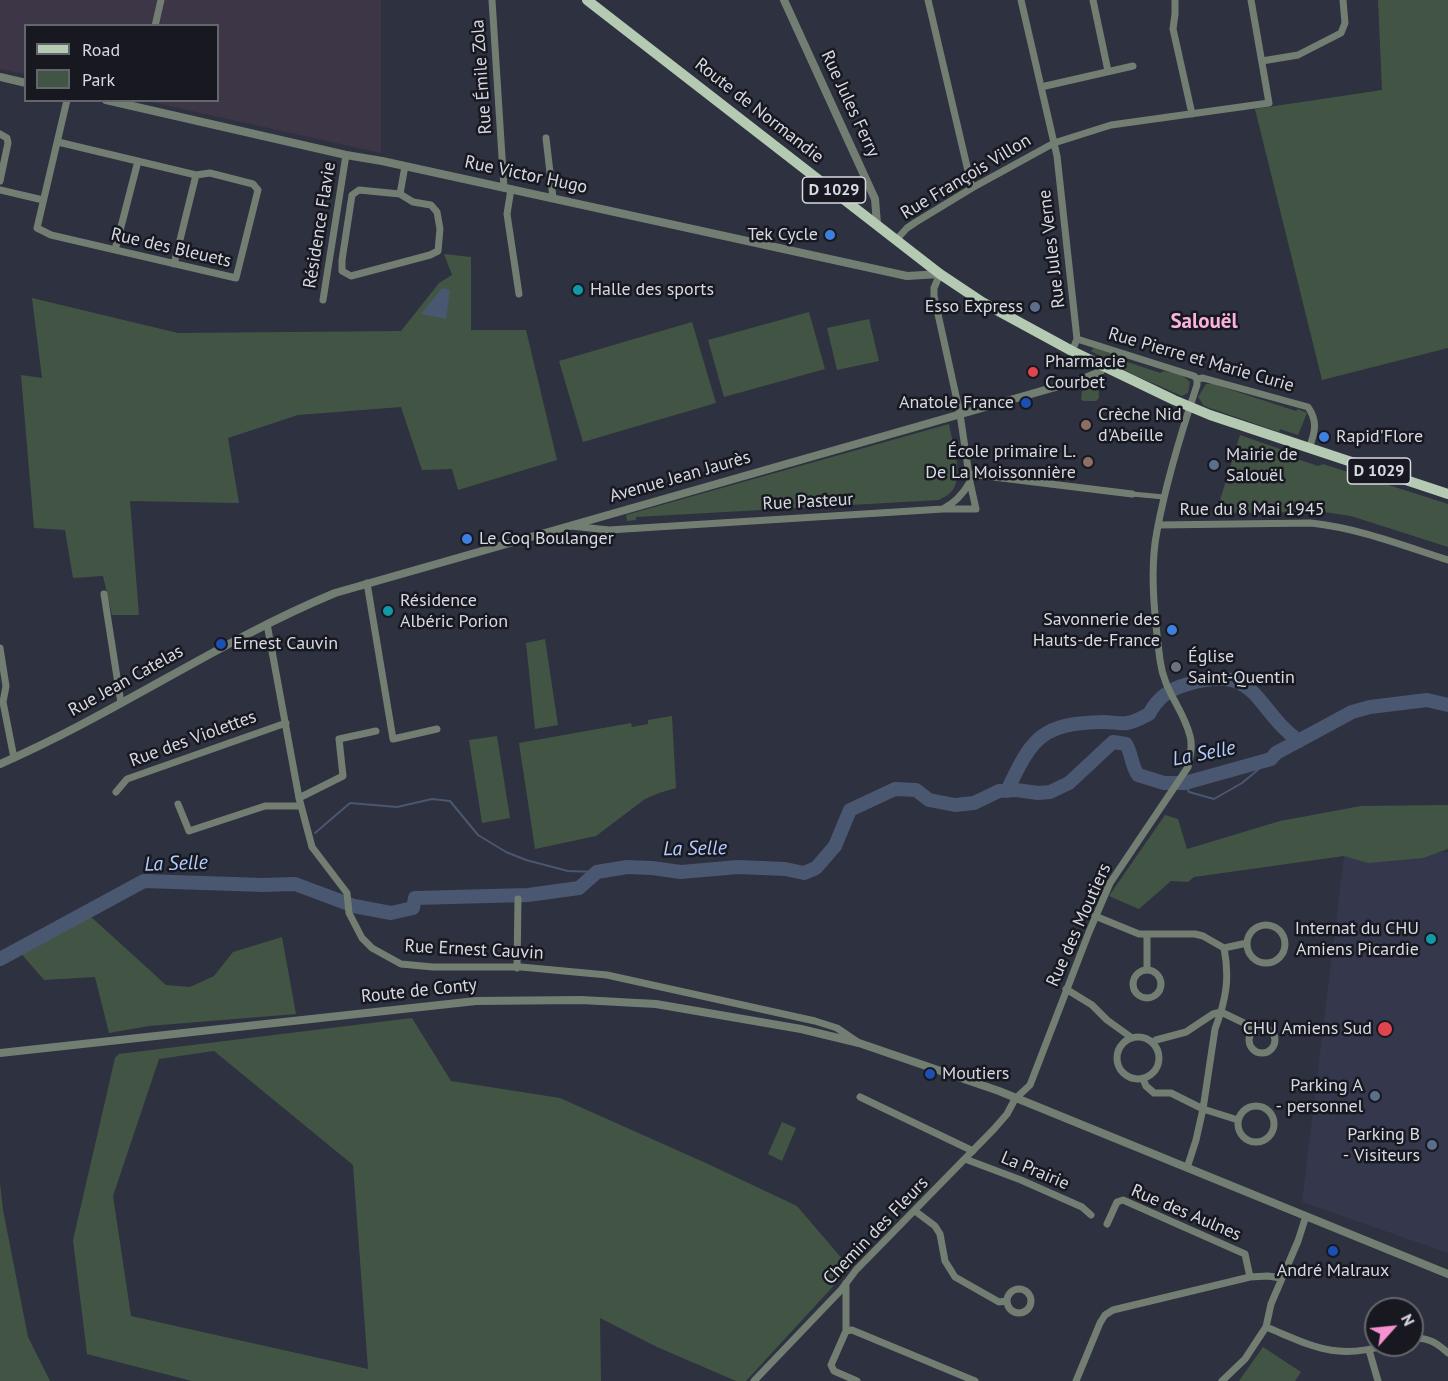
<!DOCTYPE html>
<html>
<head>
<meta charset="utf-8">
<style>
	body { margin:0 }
	#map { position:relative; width:1448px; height:1381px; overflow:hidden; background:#2e313f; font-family:"PT Sans",sans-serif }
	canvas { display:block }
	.legend { position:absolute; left:24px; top:24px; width:195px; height:78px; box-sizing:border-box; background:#181920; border:2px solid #64666e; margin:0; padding:8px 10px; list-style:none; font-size:18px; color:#d7d9e3 }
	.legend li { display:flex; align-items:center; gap:12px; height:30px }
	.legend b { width:30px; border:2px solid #64666e }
	.north { position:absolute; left:1364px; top:1297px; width:60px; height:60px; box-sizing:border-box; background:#181920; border:2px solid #64666e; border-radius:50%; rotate:63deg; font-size:16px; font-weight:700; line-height:24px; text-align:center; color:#d7d9e3 }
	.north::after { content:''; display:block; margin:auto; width:21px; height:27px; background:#f690d1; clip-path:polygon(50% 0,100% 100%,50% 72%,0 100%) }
</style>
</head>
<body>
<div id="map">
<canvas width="1448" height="1381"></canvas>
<ul class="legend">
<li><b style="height:8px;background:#b5cab3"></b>Road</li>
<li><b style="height:16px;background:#425544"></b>Park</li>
</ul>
<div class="north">N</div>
</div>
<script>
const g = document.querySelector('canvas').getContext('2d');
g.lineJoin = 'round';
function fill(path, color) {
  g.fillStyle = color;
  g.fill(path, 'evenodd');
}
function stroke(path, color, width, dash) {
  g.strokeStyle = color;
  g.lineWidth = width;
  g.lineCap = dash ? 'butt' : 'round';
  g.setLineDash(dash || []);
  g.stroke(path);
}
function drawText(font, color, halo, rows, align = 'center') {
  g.font = font + ' "PT Sans",sans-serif';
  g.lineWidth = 5;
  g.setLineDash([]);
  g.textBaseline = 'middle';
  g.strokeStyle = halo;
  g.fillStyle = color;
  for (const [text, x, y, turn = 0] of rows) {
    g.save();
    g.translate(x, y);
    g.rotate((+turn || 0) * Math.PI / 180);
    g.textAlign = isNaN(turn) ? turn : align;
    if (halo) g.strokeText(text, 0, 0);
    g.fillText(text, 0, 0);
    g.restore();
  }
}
fill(new Path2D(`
	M0 0H381V153L147 101 218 100V26H26L25 74 0 69Z`), '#3d3646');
fill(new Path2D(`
	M1448 852V1253L1302 1202 1344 856Z`), '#35384d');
fill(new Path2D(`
	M1378 0H1448V348L1322 380 1255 109 1382 90Z
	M444 254 471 257V330H526L557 460 458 490 452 469 422 470 401 407 298 415 228 438 239 503 130 501 139 615H112L103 576 73 578 65 530 34 528 21 375 42 378 32 298 178 333 401 331 439 283 452 275Z
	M809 312 825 369 724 397 708 340Z
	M869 319 879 361 837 370 827 328Z
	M692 322 716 403 583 442 559 361Z
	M1094 348 1113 354V357L1160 373 1164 371 1181 374 1190 382 1188 393 1182 396 1134 375 1091 351Z
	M1098 382 1099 398 1096 401H1083L1081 399 1083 384Z
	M1206 384H1213L1296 411 1298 409 1307 413 1298 435 1280 429 1279 432 1204 406 1198 397Z
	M949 424C952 442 963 471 954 488 951 494 944 497 939 500L636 517V520L627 521 626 515Z
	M1240 435 1294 454 1297 459 1318 466 1323 464 1448 504V547L1351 516 1324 512 1216 513Z
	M545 639 558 725 535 729 526 643Z
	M672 716 676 788 659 793 645 799 596 836 535 849 519 743 631 723 632 727 648 724V720Z
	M497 736 510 818 482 823 469 740Z
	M1448 805V849L1423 858 1368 863 1344 856 1194 877 1188 882 1171 881 1139 909 1109 896 1165 815 1178 819 1187 849 1280 821 1361 806Z
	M89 915 166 985 190 987 214 976 233 952 282 937 296 1014 149 1026 109 1033 95 977 44 980 19 951Z
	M412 1018 451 1081 560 1098 708 1164 797 1206 850 1268 746 1381H736L657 1347 600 1318 601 1381H192L87 1354 73 1240 115 1058 119 1054ZM214 1051 353 1165 368 1369 131 1316 113 1196 159 1059Z
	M782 1122 796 1128 782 1161 768 1154Z
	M0 1183 3 1210 28 1337 50 1381H0Z
	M1263 1347 1301 1372 1295 1381H1239Z`), '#425544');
fill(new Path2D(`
	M442 288 450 290 446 319 421 314Z`), '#495770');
stroke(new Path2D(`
	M1185 783 1189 792 1214 799 1242 783 1271 759
	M315 833 350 803 397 807 432 799 450 801 478 835 506 852 526 860 568 871 597 872`), '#495770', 2);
stroke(new Path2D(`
	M1007 791C1032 737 1042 723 1104 722 1112 722 1120 724 1127 723 1135 722 1143 717 1149 714 1158 697 1170 689 1188 684 1259 663 1253 708 1299 741
	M0 959 144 881 263 885 295 884 354 906 391 913 413 908 415 898 528 895 579 888 597 872 627 867 652 868 681 872 738 867 785 869 804 873 816 868 835 846 850 810 895 789 916 790 929 800 955 805 974 803 999 791 1016 790 1038 793 1050 792 1069 783 1113 742 1126 744C1132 754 1131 765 1138 775L1164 783H1185L1271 759 1276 753 1352 712 1370 707 1427 700 1448 705`), '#495770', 14);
stroke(new Path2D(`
	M1132 494 1164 497`), '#737e73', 5);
stroke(new Path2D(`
	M492 0 504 188
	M928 0 972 188
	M1021 0 1057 156 1077 339 1072 351
	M1093 0 1108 71
	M1175 0V14L1173 29 1192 114
	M155 26 161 0
	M1262 61 1298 55 1341 33 1345 23 1343 0
	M1041 87 1133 66
	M0 134 7 138 8 143 0 181
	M546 138 553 198
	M58 142 196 175 210 173 253 184 258 190 236 278 51 235 37 228 67 100
	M511 189 507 214 519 294
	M0 190 43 200
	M359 190 400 194 413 202 431 205 437 212 440 229 438 251 430 255 351 276 342 271V260L352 195Z
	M400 194 405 166
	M896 240 907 228 916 222 972 188 1054 143 1111 125 1269 103 1251 0
	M115 250 138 161
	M174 264 196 175
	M323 300 346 155
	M1077 339 1194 376 1197 379 1203 378 1308 407C1318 421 1315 433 1309 448
	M969 474 1132 494
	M945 509H976L970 482
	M1158 525 1311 523C1358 528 1404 546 1448 560
	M571 526 609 530 943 509C955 503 963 494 970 482L960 414 934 296V288L940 274
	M367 583 393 739 437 729
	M104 594 121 703
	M267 624 299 798 312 847 347 893 349 913 362 938 372 948 401 964 433 967H521L607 975 815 1021 837 1028 856 1041
	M0 648 6 686 3 702 14 758
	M116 792 127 779 286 723
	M299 798 343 776 339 739 376 731
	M178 804 189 831 265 806H301
	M1095 916 1139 934H1195L1203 936 1224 948C1230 978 1226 1000 1215 1029L1203 1109 1196 1140 1187 1168
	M1247 944a19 19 0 1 1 38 0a19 19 0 1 1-38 0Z
	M1224 948 1247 943
	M517 968 518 899
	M1133 984a14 14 0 1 1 28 0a14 14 0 1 1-28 0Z
	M1147 970V935
	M1066 989 1092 1005 1107 1020 1132 1038
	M1249 1040a13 13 0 1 1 26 0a13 13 0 1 1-26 0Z
	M1117 1058a21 21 0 1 1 42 0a21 21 0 1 1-42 0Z
	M1153 1043 1156 1040 1186 1032 1213 1014 1221 1012 1244 1023 1252 1030
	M1143 1079 1146 1086 1154 1093H1171L1203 1109 1238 1120
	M860 1097 973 1151
	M1238 1124a18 18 0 1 1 36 0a18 18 0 1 1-36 0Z
	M965 1159 1021 1180 1082 1207 1091 1215
	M915 1211 935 1226 940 1234 945 1261 955 1277 999 1302 1007 1301
	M1107 1224 1117 1202 1123 1200 1245 1254 1250 1277
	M1007 1301a12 12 0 1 1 24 0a12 12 0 1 1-24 0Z
	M1266 1327C1315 1347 1334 1360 1388 1345
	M846 1331V1283
	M1412 1338C1428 1337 1437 1343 1448 1353
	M1369 1350 1378 1381
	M754 1381 841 1290 856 1270 994 1129 1007 1114 1015 1099 1030 1085 1089 932 1110 883 1188 767C1190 757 1193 746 1190 736 1183 708 1164 692 1160 660 1155 620 1149 571 1157 531 1166 482 1181 433 1197 385V379
	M857 1381 834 1371 831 1365 846 1331 852 1330 975 1381
	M1076 1381 1100 1323 1105 1315 1113 1310 1250 1277 1268 1276 1281 1278
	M1222 1381 1245 1359 1266 1327 1271 1304 1298 1241 1306 1216`), '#737e73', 7);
stroke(new Path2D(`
	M784 0 875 199 877 224
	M0 77 26 83
	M106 100 346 155 382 161 907 276 940 274
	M0 764C115 714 219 641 335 593L1080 380 1100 372 1104 366
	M0 1053 476 1001 581 1000 656 1004 801 1029 859 1043 999 1091 1448 1274`), '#737e73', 8);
stroke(new Path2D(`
	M587 0 940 274 982 302 1072 351 1174 400 1210 415 1448 494`), '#b5cab3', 10);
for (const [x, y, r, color] of [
	[830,235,6,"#3f7fe0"],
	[578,290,6,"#0f9aa8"],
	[1035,307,6,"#5c6f8a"],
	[1033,372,6,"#e0444e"],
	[1026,403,6,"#1a4fb4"],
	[1086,425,6,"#8d6e63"],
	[1324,437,6,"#3f7fe0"],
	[1088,462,6,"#8d6e63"],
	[1214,465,6,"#5c6f8a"],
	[467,539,6,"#3f7fe0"],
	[388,611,6,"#0f9aa8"],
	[1172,630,6,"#3f7fe0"],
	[221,644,6,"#1a4fb4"],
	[1176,667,6,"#6b7280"],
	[1431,939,6,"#0f9aa8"],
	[1385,1029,8,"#e0444e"],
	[930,1074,6,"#1a4fb4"],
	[1375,1096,6,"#5c6f8a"],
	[1432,1145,6,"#5c6f8a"],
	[1333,1251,6,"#1a4fb4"]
]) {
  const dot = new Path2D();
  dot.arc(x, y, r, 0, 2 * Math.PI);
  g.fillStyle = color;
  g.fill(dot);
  stroke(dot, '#181920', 2);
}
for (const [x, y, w] of [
	[834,190,63],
	[1379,471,63]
]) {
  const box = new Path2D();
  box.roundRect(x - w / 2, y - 13, w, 26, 4.5);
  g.fillStyle = '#181920';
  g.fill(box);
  stroke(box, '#d7d9e3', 1.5);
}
drawText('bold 16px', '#d7d9e3', null, [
	["D 1029",834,190],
	["D 1029",1379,471]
]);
drawText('18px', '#d7d9e3', '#181920', [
	["Rue Émile Zola",482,77,-94],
	["Rue Jules Ferry",850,104,65],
	["Route de Normandie",759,111,38],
	["Rue Victor Hugo",526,175,12],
	["Rue François Villon",966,177,-31],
	["Résidence Flavie",320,225,-81],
	["Rue des Bleuets",171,248,13],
	["Rue Jules Verne",1052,249,-97],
	["Rue Pierre et Marie Curie",1201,360,16],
	["Avenue Jean Jaurès",680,477,-16],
	["Rue Pasteur",808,502,-3],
	["Rue du 8 Mai 1945",1252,510],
	["Rue Jean Catelas",126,681,-29],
	["Rue des Violettes",193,739,-20],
	["Rue des Moutiers",1079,925,-66],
	["Rue Ernest Cauvin",474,950,3],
	["Route de Conty",419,991,-6],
	["La Prairie",1035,1171,23],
	["Rue des Aulnes",1186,1213,23],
	["Chemin des Fleurs",876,1231,-46]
]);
drawText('18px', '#d7d9e3', '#181920', [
	["Tek Cycle",818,235,"right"],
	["Halle des sports",590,290],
	["Esso Express",1023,307,"right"],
	["Pharmacie",1045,362],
	["Courbet",1045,383],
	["Anatole France",1014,403,"right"],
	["Crèche Nid",1098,415],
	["d'Abeille",1098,436],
	["Rapid'Flore",1336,437],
	["École primaire L.",1076,452,"right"],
	["De La Moissonnière",1076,473,"right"],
	["Mairie de",1226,455],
	["Salouël",1226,476],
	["Le Coq Boulanger",479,539],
	["Résidence",400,601],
	["Albéric Porion",400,622],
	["Savonnerie des",1160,620,"right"],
	["Hauts-de-France",1160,641,"right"],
	["Ernest Cauvin",233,644],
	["Église",1188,657],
	["Saint-Quentin",1188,678],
	["Internat du CHU",1419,929,"right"],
	["Amiens Picardie",1419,950,"right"],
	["CHU Amiens Sud",1372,1029,"right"],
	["Moutiers",942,1074],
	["Parking A",1363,1086,"right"],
	["- personnel",1363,1107,"right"],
	["Parking B",1420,1135,"right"],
	["- Visiteurs",1420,1156,"right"],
	["André Malraux",1333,1271,"center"]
], 'left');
drawText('italic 20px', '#b2cdff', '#181920', [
	["La Selle",1204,754,-11],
	["La Selle",695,849,-1],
	["La Selle",176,864,-2]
]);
drawText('bold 21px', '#fab2de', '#181920', [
	["Salouël",1204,322]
]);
</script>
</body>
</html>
